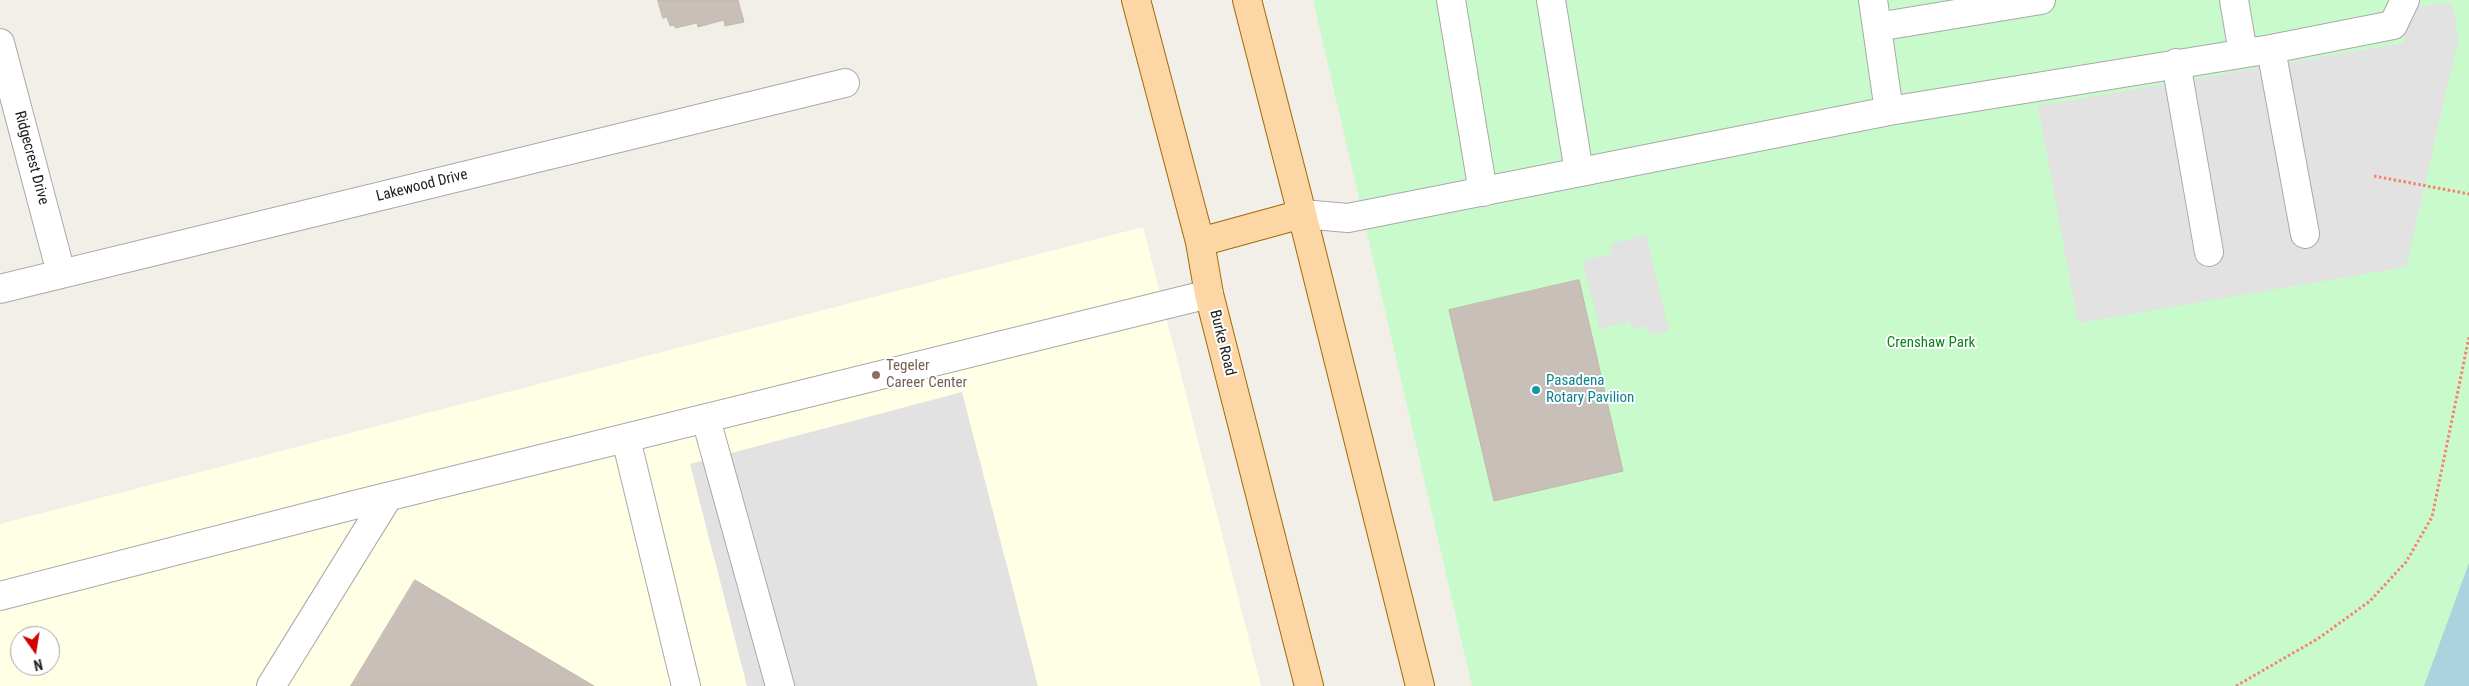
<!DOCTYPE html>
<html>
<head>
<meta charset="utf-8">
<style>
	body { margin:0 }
	#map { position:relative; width:2469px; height:686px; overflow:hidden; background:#f2efe9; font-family:"Roboto Condensed",sans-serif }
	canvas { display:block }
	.north { position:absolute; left:10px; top:626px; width:50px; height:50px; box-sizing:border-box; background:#fff; border:1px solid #a7a7a7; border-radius:50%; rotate:167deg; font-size:14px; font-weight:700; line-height:20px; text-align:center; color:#222 }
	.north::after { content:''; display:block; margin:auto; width:18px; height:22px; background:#d40000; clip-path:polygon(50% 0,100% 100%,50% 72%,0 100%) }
</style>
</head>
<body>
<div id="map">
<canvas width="2469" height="686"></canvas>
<div class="north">N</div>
</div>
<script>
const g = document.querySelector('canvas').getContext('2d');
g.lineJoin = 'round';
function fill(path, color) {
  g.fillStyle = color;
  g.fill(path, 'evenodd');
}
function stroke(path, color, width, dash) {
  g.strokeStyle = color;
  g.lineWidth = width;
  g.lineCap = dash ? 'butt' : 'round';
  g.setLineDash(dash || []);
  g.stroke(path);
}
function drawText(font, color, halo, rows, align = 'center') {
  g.font = font + ' "Roboto Condensed",sans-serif';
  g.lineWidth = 4;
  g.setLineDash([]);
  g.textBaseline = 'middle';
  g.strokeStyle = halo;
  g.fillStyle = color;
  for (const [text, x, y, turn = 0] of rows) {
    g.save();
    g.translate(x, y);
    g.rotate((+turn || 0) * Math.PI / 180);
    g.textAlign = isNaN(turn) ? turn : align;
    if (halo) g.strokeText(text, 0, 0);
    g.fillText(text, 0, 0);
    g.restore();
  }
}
fill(new Path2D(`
	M1143 227 1261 686H0V524ZM20 636H50V666H20Z`), '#ffffe5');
fill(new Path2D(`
	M1313 0H2469V686H1472Z`), '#c8facc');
fill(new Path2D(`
	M2451 3 2457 24 2455 33 2459 35 2406 267 2078 323 2038 106 2403 43 2415 7Z
	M1646 235 1669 331 1650 335 1646 326 1632 329 1630 321 1600 329 1582 260 1612 254 1610 244Z
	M962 392 1038 686H747L690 464Z`), '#e2e2e2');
fill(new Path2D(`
	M2469 563V686H2424Z`), '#aad3df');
const building = new Path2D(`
	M658 0H738L744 22 725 26 724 20 698 27 697 23 675 28V25L670 26 667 17 663 18Z
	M1579 280 1623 471 1494 501 1449 310Z
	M415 580 594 686H351Z`);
fill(building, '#c7bfb8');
stroke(building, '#c4b6ab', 1);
const minor = new Path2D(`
	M1451 0 1483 192
	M1551 0 1579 172
	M1873 0 1889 111
	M2234 0 2243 53
	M1877 27 2041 0
	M0 43 61 273
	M2271 49 2305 234
	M2176 63 2209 252
	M1302 214 1348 218 1889 111 2271 49 2393 25 2405 0
	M0 289 845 83
	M706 419 780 686
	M626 439 686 686
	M0 596 354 505 1209 294
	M271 686 388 497`);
const major = new Path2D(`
	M1136 0 1200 242 1209 294 1309 686
	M1247 0 1302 214 1420 686
	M1200 242 1302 214`);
stroke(minor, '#a9a9a9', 30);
stroke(major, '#a06b00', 30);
stroke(new Path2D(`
	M2374 176 2469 194
	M2236 686 2319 638 2370 601 2406 562 2432 517 2469 337`), '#fa8072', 3, [2.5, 2.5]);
stroke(minor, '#fff', 28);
stroke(major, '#fcd6a4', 28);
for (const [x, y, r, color] of [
	[876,375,5,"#8d6e63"],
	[1536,390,5,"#0f9aa8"]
]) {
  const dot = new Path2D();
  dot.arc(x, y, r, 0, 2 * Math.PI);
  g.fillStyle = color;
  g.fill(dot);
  stroke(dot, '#fff', 2);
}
drawText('15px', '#222', '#fff', [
	["Ridgecrest Drive",31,158,75],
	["Lakewood Drive",422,186,-14],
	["Burke Road",1222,343,76]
]);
drawText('15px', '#0c8416', '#fff', [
	["Crenshaw Park",1931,343]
]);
drawText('15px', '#785e54', '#fff', [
	["Tegeler",886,366],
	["Career Center",886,383]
], 'left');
drawText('15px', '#0d838f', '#fff', [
	["Pasadena",1546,381],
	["Rotary Pavilion",1546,398]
], 'left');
</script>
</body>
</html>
